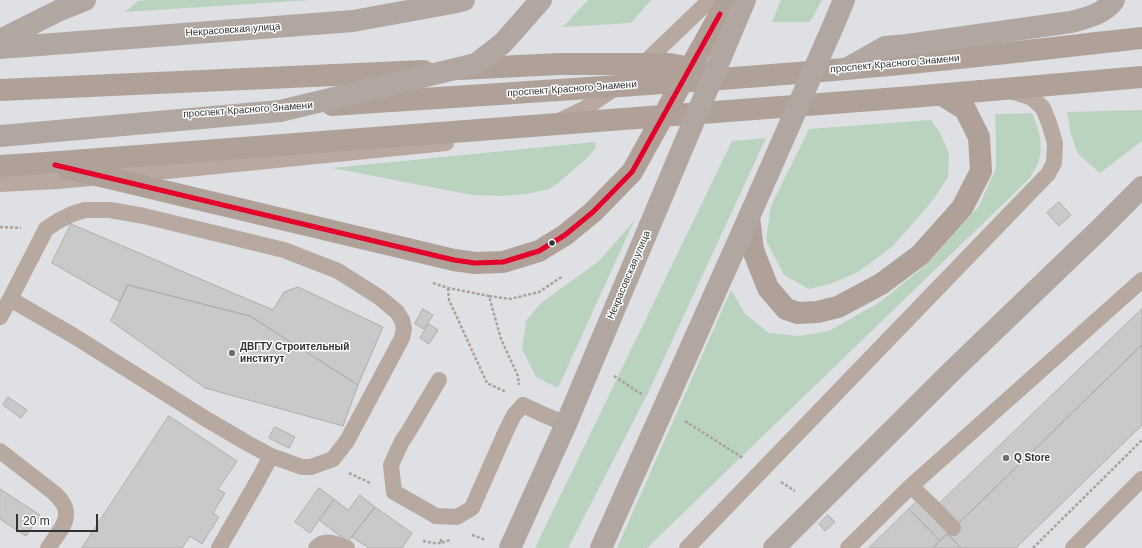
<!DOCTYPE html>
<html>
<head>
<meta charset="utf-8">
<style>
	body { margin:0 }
	#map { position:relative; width:1142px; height:548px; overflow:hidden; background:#dee0e3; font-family:Helvetica,sans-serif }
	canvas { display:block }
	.scale { position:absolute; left:16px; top:514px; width:82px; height:18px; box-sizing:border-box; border:2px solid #2f3133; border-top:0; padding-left:5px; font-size:12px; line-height:14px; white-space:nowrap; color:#2f3133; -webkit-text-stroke:3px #fff; paint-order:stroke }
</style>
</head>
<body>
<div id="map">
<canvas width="1142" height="548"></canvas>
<div class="scale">20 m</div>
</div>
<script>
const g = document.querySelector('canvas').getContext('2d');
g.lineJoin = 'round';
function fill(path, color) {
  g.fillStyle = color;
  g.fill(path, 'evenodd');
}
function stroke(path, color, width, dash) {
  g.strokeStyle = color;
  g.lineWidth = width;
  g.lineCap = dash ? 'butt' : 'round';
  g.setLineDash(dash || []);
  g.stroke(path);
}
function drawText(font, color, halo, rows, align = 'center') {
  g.font = font + ' Helvetica,sans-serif';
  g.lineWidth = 3;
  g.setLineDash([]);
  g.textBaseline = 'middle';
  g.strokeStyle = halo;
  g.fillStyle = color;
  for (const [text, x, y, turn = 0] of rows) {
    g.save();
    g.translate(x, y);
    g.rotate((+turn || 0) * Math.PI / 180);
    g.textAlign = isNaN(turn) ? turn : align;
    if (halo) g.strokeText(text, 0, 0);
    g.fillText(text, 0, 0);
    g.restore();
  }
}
fill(new Path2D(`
	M147 0H311L125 12 138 1Z
	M588 0H651L631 23 563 27Z
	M781 0H822L810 22H772Z
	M1142 110V141L1100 173 1078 154 1071 134 1067 112Z
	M1032 113C1038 127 1044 144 1039 160 1037 166 1033 172 1030 178L647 548H617L731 290 745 314 769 333 799 336 829 331 880 302 926 265 979 206 996 168V135L995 114Z
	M931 120 940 133 949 153 948 177 933 200 893 246 858 272 830 284 809 289 784 275 766 240 771 206 809 129Z
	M766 138 648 393 568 548H535L732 141Z
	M595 142 596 148 585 160 558 183 549 189 527 194 501 196 472 195 332 168Z
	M634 221 558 388 536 377 522 349 526 321 540 304 599 261Z`), '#bad3bf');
const building = new Path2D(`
	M1059 202 1071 215 1059 226 1047 213Z
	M71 224 273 310 284 292 298 287 383 327 358 385 250 316 128 285 120 302 52 263Z
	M128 285 250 316 358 385 343 426 205 388 111 321Z
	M423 309 433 315 424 329 415 324Z
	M1142 309V345L958 524 939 504Z
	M429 324 438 330 429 344 420 338Z
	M1142 345V425L1016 548H961L948 534Z
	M8 397 27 410 21 418 3 405Z
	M169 416 237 461 218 489 225 493 213 513 219 517 202 544 190 536 182 548H82Z
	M275 427 295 437 289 448 269 438Z
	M319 488 334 499 310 533 295 522Z
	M0 489 40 515 26 536 0 519Z
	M360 495 375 507 348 542 319 520 334 499 348 510Z
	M920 498 951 530 940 541 909 509Z
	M375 507 412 533 402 548H369L352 537Z
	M909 509 940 541 933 548H869Z
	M828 515 835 522 825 531 819 524Z
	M947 534 961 548H933Z`);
fill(building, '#cac9ca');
stroke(building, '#adadae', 1);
stroke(new Path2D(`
	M0 227 21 228
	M433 283 448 288 489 296 501 339 518 376 519 385
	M448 288 449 300 487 383 506 392
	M489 296 510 299 539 292 563 276
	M614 376 643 395
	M685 421 743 458
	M349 473 370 483
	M781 482 795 491
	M472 535 486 540
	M441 539V543L450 540
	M423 541 433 543H441
	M1033 548 1142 440`), '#a9a19c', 2.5, [3, 2]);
stroke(new Path2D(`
	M640 67 710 0
	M561 120 584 109 618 86
	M117 176 446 143
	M0 184 58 181 92 178
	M0 317 10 299 46 229 58 221 72 214 85 210H110L144 216 284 250 338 271 379 297 397 312 402 320 404 329 402 338 347 441 333 459 311 467H302L271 456 247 443 206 419 74 336 10 299
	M439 380 407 434 402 441 391 465 394 492 436 516 457 517 472 508 506 431 514 415 523 405 542 414 566 424
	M0 451 53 492C78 513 62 528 48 548
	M911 486 937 511 953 528
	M219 548 257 482 271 456
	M316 548C325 538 337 544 347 548
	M687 548 1048 174 1054 163 1055 143 1049 123 1043 108 1032 98 1010 91
	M848 548 911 486 1142 280
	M1073 548 1142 479`), '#b7a9a0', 16);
stroke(new Path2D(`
	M459 69 559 64H670L704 71
	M0 90 424 71
	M332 105C503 93 675 84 845 69 944 61 1043 49 1142 38
	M0 166 46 163 912 97 1142 77
	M67 168 454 260 475 263 503 262 539 251 565 235 593 212 632 172 728 0
	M749 217 753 250 768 288 786 309 798 313 817 312 838 307 881 284 920 255 962 208 981 171 979 137 965 109 942 95`), '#afa197', 22);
stroke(new Path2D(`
	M0 40 60 10 85 0
	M0 48 353 21 452 3 464 0
	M846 69 885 47 907 45 1071 22C1087 18 1104 14 1114 0
	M0 136 280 111 476 64 503 43 541 0
	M510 548 566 424 745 0
	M601 548 749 217 834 24 844 0
	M774 548 951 372 1102 227 1142 187`), '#b1a7a0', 22);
stroke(new Path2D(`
	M55 165 454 260 475 263 503 262 539 251 565 235 593 212 632 172 720 14`), '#e4002b', 5);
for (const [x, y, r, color] of [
	[552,243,3.5,"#2f3133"],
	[232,353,4,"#6c6e71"],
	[1006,458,4,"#6c6e71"]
]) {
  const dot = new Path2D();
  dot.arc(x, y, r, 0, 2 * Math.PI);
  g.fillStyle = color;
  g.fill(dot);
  stroke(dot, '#fff', 1.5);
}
drawText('10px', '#2f3133', '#fff', [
	["Некрасовская улица",233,30,-4],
	["проспект Красного Знамени",895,64,-5],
	["проспект Красного Знамени",572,89,-4],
	["проспект Красного Знамени",248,110,-4],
	["Некрасовская улица",629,275,-67]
]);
drawText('bold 10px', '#2f3133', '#fff', [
	["ДВГТУ Строительный",240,347],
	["институт",240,359],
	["Q Store",1014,458]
], 'left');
</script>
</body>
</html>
